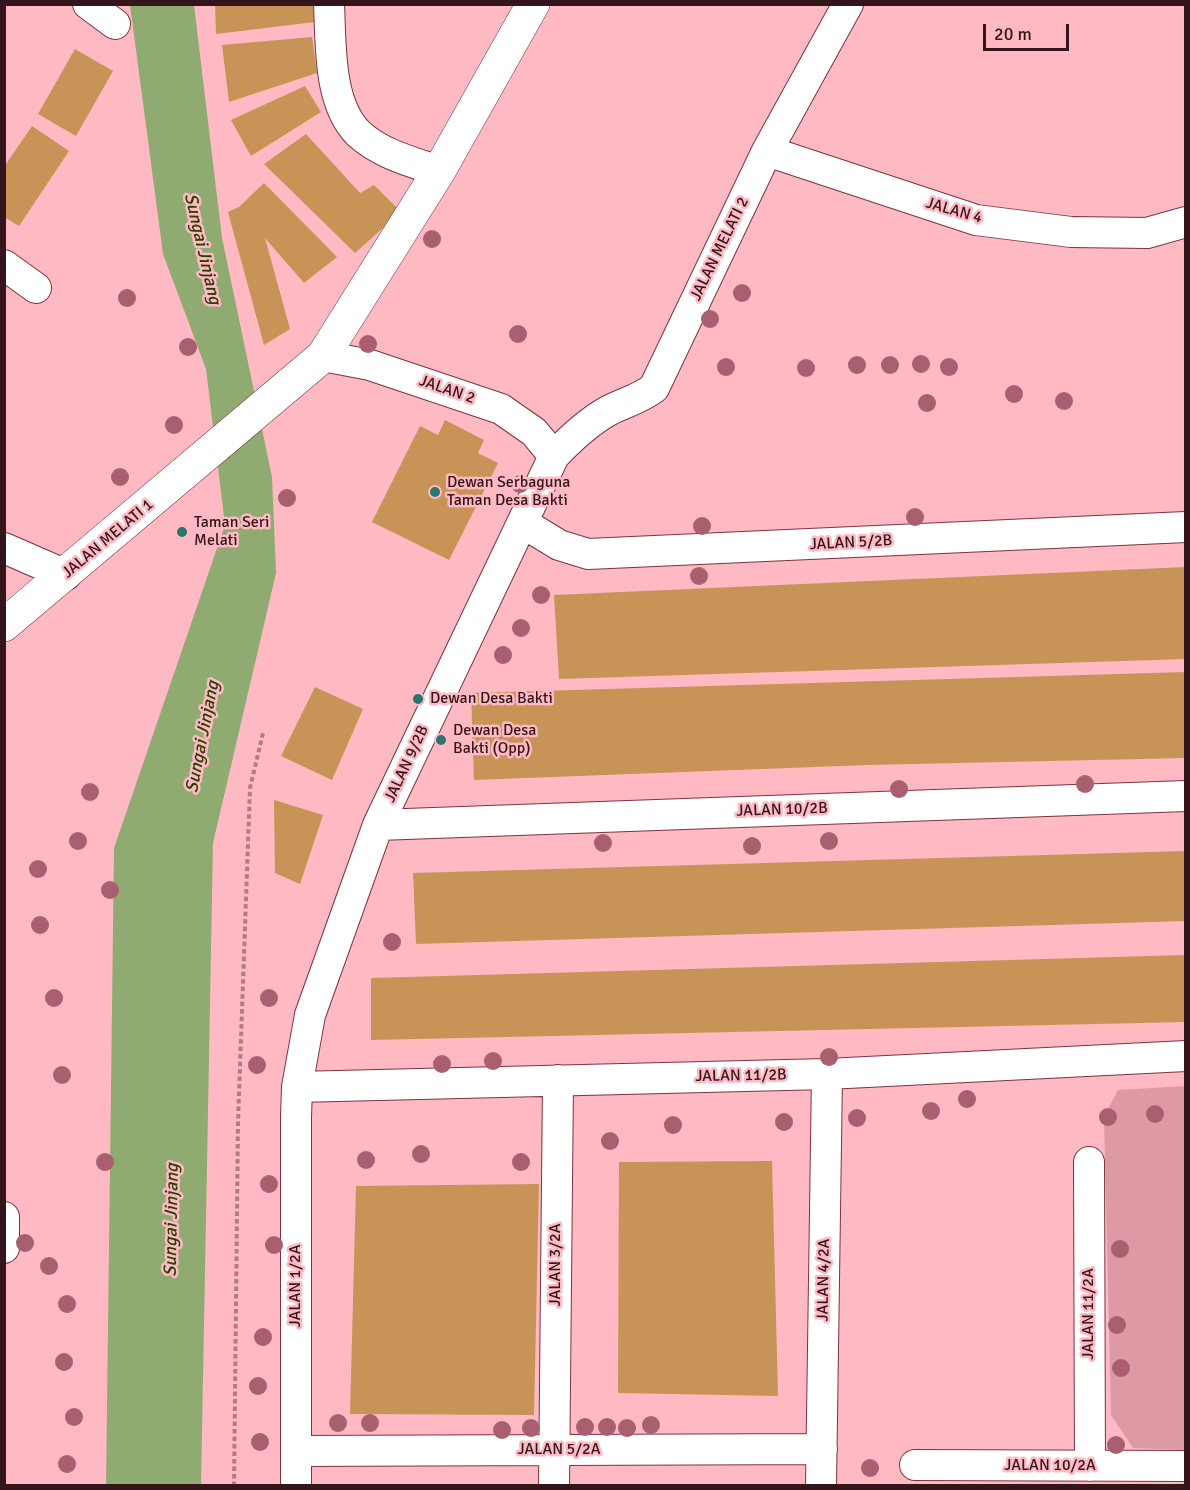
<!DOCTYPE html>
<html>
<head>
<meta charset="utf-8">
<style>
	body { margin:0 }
	#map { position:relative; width:1190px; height:1490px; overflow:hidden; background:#feb9c3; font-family:Signika,sans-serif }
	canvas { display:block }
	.frame { position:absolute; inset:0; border:6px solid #34151b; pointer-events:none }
	.scale { position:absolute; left:983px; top:24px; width:86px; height:27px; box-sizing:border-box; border:3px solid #34151b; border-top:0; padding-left:8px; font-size:18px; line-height:21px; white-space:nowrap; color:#34151b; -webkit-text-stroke:4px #feb9c3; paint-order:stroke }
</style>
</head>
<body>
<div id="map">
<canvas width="1190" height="1490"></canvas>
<div class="frame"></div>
<div class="scale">20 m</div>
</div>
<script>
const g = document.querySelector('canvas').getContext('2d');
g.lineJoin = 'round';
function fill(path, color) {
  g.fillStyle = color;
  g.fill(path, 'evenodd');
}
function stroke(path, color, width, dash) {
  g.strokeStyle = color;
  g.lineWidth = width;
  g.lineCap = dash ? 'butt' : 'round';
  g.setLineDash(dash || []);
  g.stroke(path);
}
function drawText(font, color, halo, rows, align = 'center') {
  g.font = font + ' Signika,sans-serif';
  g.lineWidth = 5;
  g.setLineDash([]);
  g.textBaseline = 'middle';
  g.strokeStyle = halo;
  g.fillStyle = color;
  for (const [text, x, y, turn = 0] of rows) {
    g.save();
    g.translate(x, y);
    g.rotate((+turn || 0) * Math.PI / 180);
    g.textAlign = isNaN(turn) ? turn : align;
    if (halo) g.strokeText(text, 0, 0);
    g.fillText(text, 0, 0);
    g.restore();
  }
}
fill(new Path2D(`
	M1185 1086V1450L1133 1448 1111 1415 1104 1117 1118 1090Z`), '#dd9aa5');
fill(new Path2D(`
	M130 5H194L222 238 272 477 276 573 213 843 201 1485 106 1486 114 848 225 525 206 369 163 254Z`), '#90ab72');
fill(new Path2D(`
	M215 4H313L315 22 216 34Z
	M312 37 317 73 229 102 222 45Z
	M75 49 113 71 76 136 38 114Z
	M305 86 321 112 251 156 231 120Z
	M32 126 69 151 19 226 4 217V167Z
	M306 134 360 193 374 185 401 212 355 253 264 164Z
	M264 183 337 257 304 283 265 238 290 329 264 345 228 212 239 207Z
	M445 420 484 440 478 453 498 463 449 560 372 522 420 426 438 435Z
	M1186 567V659L559 679 554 595Z
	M1186 672V758L867 765 474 780 471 693Z
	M315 687 363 709 332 780 281 756Z
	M274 800 323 815 300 884 275 873Z
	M1186 851V921L416 944 413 873Z
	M1186 955V1022L371 1040V978Z
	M772 1161 778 1396 618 1393 619 1162Z
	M539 1184 534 1415 350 1414 356 1186Z`), '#c89356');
const minor = new Path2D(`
	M88 4 115 24
	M329 4C331 44 328 104 359 134 381 154 412 162 439 171
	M767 151 976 220 1071 232 1147 233 1186 222
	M4 265 36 288
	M323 356 370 365 501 409 534 432 554 456
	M523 523 559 545 588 554 1186 527
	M4 548 66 575
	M378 825 1186 796
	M297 1087 827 1074 1186 1056
	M1089 1162 1090 1466
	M4 1217V1248
	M296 1451 822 1449
	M915 1465 1186 1466
	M296 1486V1117L297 1087 310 1015 378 825 554 456C571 438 587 423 608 411 625 402 638 400 654 388L767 151 848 4
	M554 1486 558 1080
	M821 1486 827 1074`);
const tertiary = new Path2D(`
	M4 625 323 356 439 171 533 4`);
stroke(minor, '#7b3343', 32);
stroke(tertiary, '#7b3343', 34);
stroke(new Path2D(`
	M234 1486 238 1122 250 788 263 733`), '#b37c84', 4, [4.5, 3]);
stroke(minor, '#fff', 30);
stroke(tertiary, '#fff', 33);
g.fillStyle = '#aa5f70';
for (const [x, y] of [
	[432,239],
	[742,293],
	[127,298],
	[710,319],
	[518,334],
	[368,344],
	[188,347],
	[921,364],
	[857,365],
	[890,365],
	[726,367],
	[949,367],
	[806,368],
	[1014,394],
	[1064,401],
	[927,403],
	[174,425],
	[120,477],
	[520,484],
	[287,498],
	[915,517],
	[702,526],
	[699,576],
	[541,595],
	[521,628],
	[503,655],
	[1085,784],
	[899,789],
	[90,792],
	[78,841],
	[829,841],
	[603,843],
	[752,846],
	[38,869],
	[110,890],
	[40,925],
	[392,942],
	[54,998],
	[269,998],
	[829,1057],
	[493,1061],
	[442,1064],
	[257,1065],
	[62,1075],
	[967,1099],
	[931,1111],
	[1155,1114],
	[1108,1117],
	[857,1118],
	[784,1122],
	[673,1125],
	[610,1141],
	[421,1154],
	[366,1160],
	[105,1162],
	[521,1162],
	[269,1184],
	[25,1243],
	[274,1245],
	[1120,1249],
	[49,1266],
	[67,1304],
	[1117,1325],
	[263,1337],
	[64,1362],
	[1121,1368],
	[258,1386],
	[74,1417],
	[338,1423],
	[370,1423],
	[651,1425],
	[585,1427],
	[607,1427],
	[531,1428],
	[627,1428],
	[502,1430],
	[260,1442],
	[1116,1445],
	[67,1464],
	[870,1468]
]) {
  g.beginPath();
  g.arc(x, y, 9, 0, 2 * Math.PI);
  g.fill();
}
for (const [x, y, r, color] of [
	[435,492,6,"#2b746f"],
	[182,532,6,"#2b746f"],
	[418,699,6,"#2b746f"],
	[441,740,6,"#2b746f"]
]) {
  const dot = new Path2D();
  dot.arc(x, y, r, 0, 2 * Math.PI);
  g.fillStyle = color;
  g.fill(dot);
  stroke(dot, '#feb9c3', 2);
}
drawText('16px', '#34151b', '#feb9c3', [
	["JALAN 4",954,211,16],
	["JALAN MELATI 2",720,249,-64],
	["JALAN 2",447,390,19],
	["JALAN MELATI 1",108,539,-40],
	["JALAN 5/2B",851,543,-3],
	["JALAN 9/2B",407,764,-65],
	["JALAN 10/2B",782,810,-2],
	["JALAN 11/2B",741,1076,-1],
	["JALAN 3/2A",556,1265,-90],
	["JALAN 4/2A",824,1280,-89],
	["JALAN 1/2A",296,1286,-90],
	["JALAN 11/2A",1089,1314,-90],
	["JALAN 5/2A",559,1450],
	["JALAN 10/2A",1050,1466]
]);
drawText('16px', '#34151b', '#feb9c3', [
	["Dewan Serbaguna",447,483],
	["Taman Desa Bakti",447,501],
	["Taman Seri",194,523],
	["Melati",194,541],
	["Dewan Desa Bakti",430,699],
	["Dewan Desa",453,731],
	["Bakti (Opp)",453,749]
], 'left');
drawText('italic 18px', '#294000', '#feb9c3', [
	["Sungai Jinjang",202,249,77],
	["Sungai Jinjang",203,737,-79],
	["Sungai Jinjang",172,1220,-89]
]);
</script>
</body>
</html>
